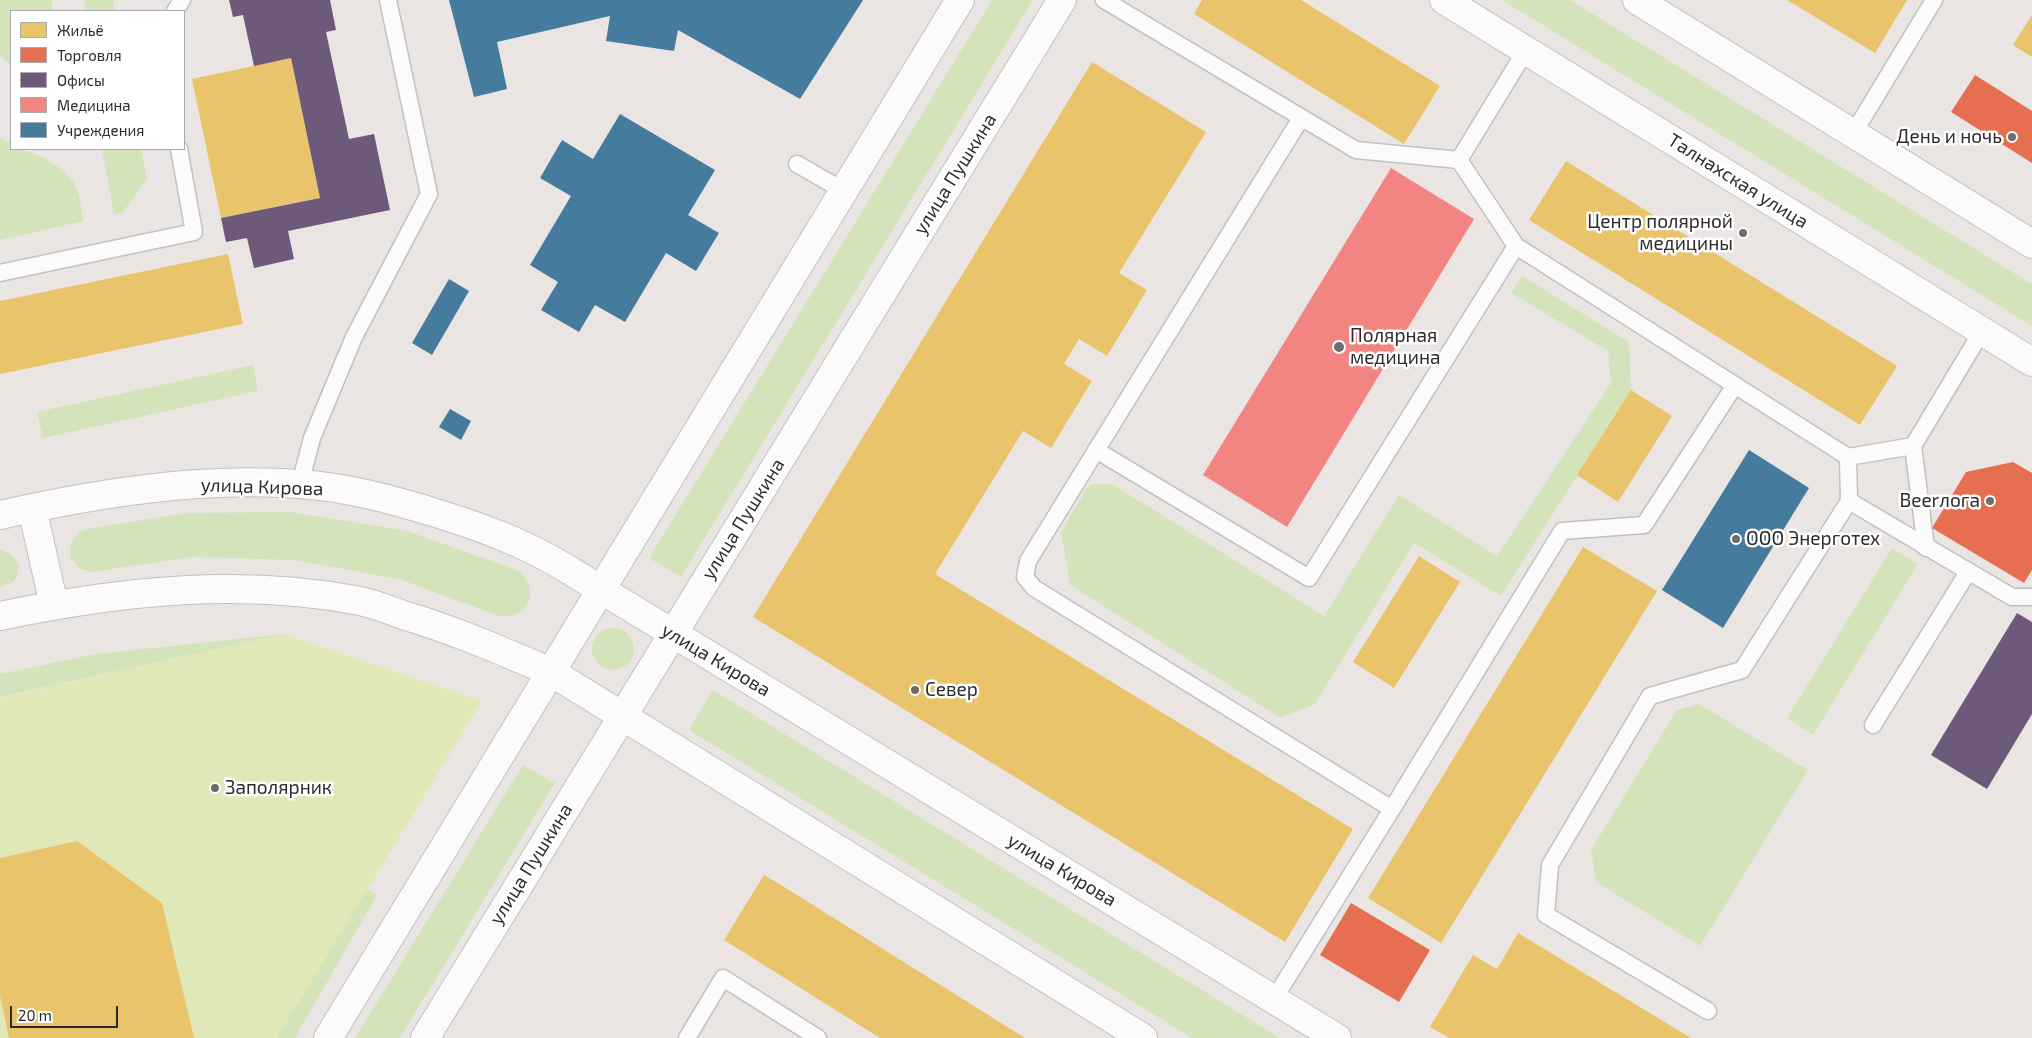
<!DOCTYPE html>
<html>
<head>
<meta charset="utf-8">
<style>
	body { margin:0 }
	#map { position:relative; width:2032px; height:1038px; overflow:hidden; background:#eae5e2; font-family:"Exo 2",sans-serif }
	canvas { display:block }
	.legend { position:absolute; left:10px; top:10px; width:175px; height:140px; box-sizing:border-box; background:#fff; border:1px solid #ababab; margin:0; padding:6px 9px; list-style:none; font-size:15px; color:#2c2c2c }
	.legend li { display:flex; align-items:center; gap:10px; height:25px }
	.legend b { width:25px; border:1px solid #ababab }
	.scale { position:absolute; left:10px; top:1006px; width:108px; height:22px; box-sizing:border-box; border:2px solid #2c2c2c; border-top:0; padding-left:6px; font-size:15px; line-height:18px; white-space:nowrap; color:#2c2c2c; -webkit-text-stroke:4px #fff; paint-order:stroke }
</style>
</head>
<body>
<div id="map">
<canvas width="2032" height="1038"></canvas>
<ul class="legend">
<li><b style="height:14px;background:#e9c46a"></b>Жильё</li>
<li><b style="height:14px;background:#e76f51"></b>Торговля</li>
<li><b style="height:14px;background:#6d597a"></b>Офисы</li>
<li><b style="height:14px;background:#f28482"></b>Медицина</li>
<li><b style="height:14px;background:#457b9d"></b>Учреждения</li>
</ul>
<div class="scale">20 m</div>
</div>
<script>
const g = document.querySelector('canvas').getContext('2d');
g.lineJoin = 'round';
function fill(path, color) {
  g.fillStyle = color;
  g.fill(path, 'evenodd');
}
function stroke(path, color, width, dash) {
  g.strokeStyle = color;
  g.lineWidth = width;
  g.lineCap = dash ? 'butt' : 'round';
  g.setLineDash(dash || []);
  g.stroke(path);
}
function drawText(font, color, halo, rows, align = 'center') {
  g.font = font + ' "Exo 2",sans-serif';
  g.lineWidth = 5;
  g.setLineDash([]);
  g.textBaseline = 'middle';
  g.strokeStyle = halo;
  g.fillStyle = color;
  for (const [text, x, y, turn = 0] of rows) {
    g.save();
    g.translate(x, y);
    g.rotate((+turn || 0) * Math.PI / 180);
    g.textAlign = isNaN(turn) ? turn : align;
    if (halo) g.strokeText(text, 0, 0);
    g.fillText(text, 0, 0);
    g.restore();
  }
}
fill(new Path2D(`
	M0 0H51L53 11H11V65L0 56Z
	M84 0H113L115 11H86Z
	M992 0H1033L681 577 649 558Z
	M1502 0H1570L2032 284V326Z
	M0 137 11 143V149C33 149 62 165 74 183 80 192 81 210 83 221L0 240Z
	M102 149H141L147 179 123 212 114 214Z
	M1522 276 1629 342 1631 390 1501 596 1414 543 1315 704 1281 718 1070 585 1061 532 1089 485 1112 484 1324 616 1399 495 1497 556 1611 383 1608 351 1511 293Z
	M253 365 258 391 43 438 37 412Z
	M291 512 407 531 517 570C542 589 530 619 499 616L399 579 294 560 192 557 92 572 79 568 70 557 71 542 82 530 186 513Z
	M1892 548 1918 564 1813 735 1787 718Z
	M0 550C17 553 24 568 13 582L0 587Z
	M592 649a21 21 0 1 1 42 0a21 21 0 1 1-42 0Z
	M285 634 0 697V674L96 654Z
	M713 690 1280 1038H1192L689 730Z
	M1699 704 1808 770 1700 946 1596 882 1591 850 1677 710Z
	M523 765 555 783 400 1038H355Z
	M352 879 377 895 295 1038H277L303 953Z`), '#d3e4ba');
fill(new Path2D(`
	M285 634 482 701 277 1038H0V698Z`), '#e0e8b8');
fill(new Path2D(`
	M1202 0H1301L1440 86 1404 144 1194 14Z
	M1787 0H1907L1875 53Z
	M2032 15V57L2013 45Z
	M291 58 320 198 221 218 192 79Z
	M1092 62 1206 132 1119 273 1147 290 1107 356 1079 339 1064 364 1092 381 1051 448 1023 431 935 574 1353 829 1285 942 753 617Z
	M1566 161 1897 366 1860 425 1529 220Z
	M228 254 243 324 0 374V301Z
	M1631 390 1672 416 1618 502 1577 475Z
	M1583 547 1657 591 1441 943 1368 898Z
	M1419 556 1460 582 1394 688 1353 662Z
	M77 841 162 903 194 1038H9L0 996V858Z
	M764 875 781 885 1025 1038H880L740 950 724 940Z
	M1518 933 1691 1038H1449L1430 1027 1473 955 1497 969Z`), '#e9c46a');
fill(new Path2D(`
	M1975 75 2032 111V163L1951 112Z
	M2013 462 2032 473V570L2024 583 1932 528 1966 472Z
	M1351 903 1430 950 1399 1002 1320 955Z`), '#e76f51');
fill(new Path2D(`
	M229 0H330L336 30 326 32 349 139 374 134 390 210 288 231 294 259 254 268 247 238 226 242 221 218 320 198 291 58 254 66 243 15 233 17Z
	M2017 613 2032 622V714L1987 789 1931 755Z`), '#6d597a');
fill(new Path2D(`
	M1391 168 1474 219 1287 527 1203 475Z`), '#f28482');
fill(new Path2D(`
	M449 0H863L800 99 678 30 674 51 606 41 610 16 497 42 507 89 474 97Z
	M620 114 715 170 688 215 719 233 696 271 666 253 625 322 595 305 579 332 541 310 558 282 530 265 571 196 540 178 562 140 593 159Z
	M449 279 469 291 432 355 412 343Z
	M450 409 471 421 461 440 439 427Z
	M1749 450 1809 488 1723 628 1662 590Z`), '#457b9d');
const service = new Path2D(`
	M1104 0 1356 150 1459 160 1526 50
	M175 11 182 0
	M1853 134 1934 0
	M1459 160 1516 246 1848 457 1913 446
	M797 164 844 191
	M0 273 194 232 179 149
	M1096 450 1309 578 1516 246
	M300 484 312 438 354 337 429 194 388 0
	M1849 501 2012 597H2032
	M1926 548 1913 446 1982 331
	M1873 725 1968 572
	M1392 809 1562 531 1644 525 1735 385
	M1274 999 1392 809 1034 588 1025 577 1028 561 1301 118
	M1708 1011 1546 915 1550 865 1650 696 1742 670 1849 501 1848 457
	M687 1038 723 978 818 1038`);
const tertiary = new Path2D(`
	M1444 0 2032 362
	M1637 0 2032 244
	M32 508 54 605
	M0 515C98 493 199 477 299 484 347 487 394 500 439 514 484 528 524 543 564 567L1337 1038
	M0 616C119 591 240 578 360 601 375 604 389 610 403 615 454 630 502 651 551 672L1143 1038
	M328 1038 960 0
	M425 1038 1062 0`);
stroke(service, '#c2c1c1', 19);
stroke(tertiary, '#c2c1c1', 30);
stroke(service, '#fcfbfb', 16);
stroke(tertiary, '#fcfbfb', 28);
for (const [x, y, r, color] of [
	[2012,137,5,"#6e6d6c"],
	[1743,233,5,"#6e6d6c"],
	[1339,347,6,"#6e6d6c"],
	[1990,501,5,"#6e6d6c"],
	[1736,539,5,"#6e6d6c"],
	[915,690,5,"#6e6d6c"],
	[215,788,5,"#6e6d6c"]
]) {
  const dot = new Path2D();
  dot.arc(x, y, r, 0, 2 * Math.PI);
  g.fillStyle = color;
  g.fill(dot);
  stroke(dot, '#fff', 2);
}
drawText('19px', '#2c2c2c', '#fff', [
	["День и ночь",2002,137,"right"],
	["Центр полярной",1733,222,"right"],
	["медицины",1733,244,"right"],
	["Полярная",1350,336],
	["медицина",1350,358],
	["Beerлога",1980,501,"right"],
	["ООО Энерготех",1746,539],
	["Север",925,690],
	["Заполярник",225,788]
], 'left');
drawText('19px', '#2c2c2c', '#fff', [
	["улица Пушкина",955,174,-58],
	["Талнахская улица",1738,181,32],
	["улица Кирова",262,487,2],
	["улица Пушкина",743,519,-58],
	["улица Кирова",716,660,31],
	["улица Пушкина",531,864,-58],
	["улица Кирова",1062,870,31]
]);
</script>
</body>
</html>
